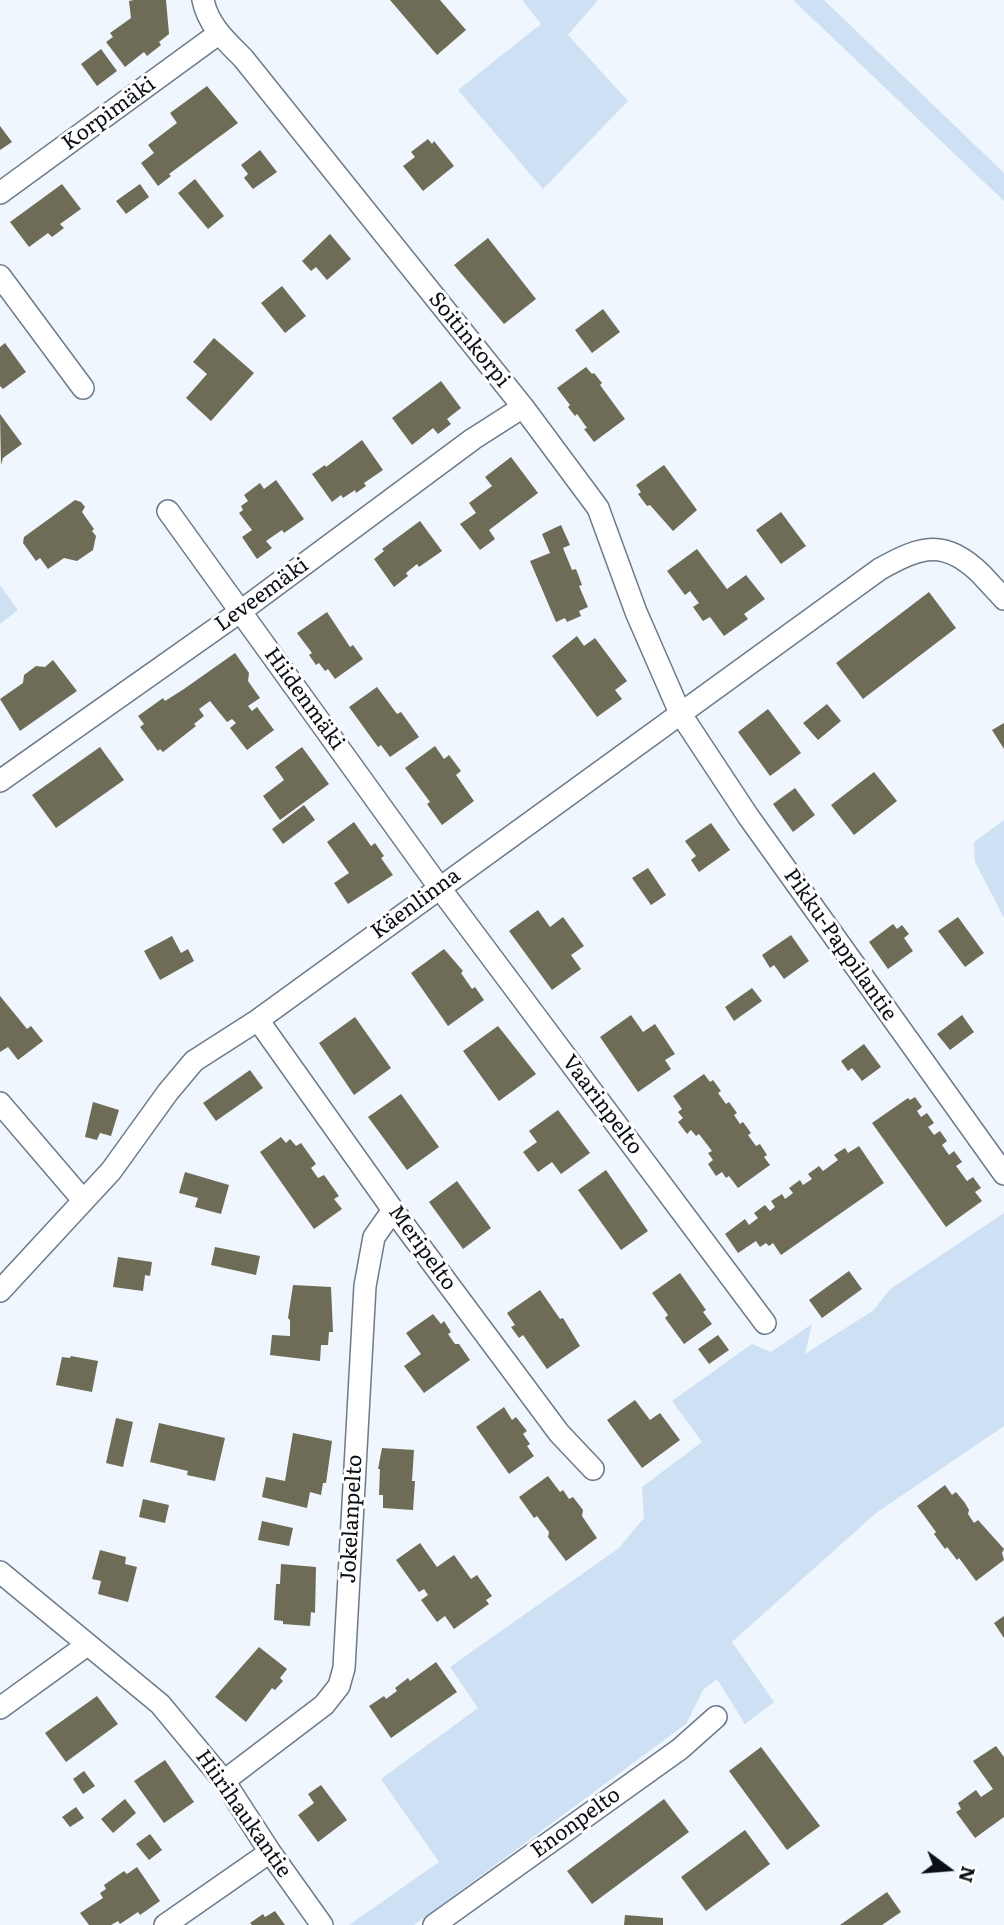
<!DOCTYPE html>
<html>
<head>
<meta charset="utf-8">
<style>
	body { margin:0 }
	#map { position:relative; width:1004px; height:1925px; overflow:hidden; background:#eff6fd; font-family:Literata,serif }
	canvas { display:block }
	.north { position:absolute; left:913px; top:1834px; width:70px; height:70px; -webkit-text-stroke:5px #fff; paint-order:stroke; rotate:106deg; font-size:19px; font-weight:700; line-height:28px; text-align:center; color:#0a0f15 }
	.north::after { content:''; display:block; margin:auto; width:24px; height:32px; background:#0a0f15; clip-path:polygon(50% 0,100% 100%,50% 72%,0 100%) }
</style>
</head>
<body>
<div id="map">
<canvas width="1004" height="1925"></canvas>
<div class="north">N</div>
</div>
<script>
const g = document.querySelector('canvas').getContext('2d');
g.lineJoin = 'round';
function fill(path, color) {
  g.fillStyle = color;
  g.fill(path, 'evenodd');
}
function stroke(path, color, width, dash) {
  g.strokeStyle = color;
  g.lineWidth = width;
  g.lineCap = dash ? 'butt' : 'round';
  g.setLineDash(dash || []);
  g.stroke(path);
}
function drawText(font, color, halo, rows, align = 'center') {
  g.font = font + ' Literata,serif';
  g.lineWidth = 6;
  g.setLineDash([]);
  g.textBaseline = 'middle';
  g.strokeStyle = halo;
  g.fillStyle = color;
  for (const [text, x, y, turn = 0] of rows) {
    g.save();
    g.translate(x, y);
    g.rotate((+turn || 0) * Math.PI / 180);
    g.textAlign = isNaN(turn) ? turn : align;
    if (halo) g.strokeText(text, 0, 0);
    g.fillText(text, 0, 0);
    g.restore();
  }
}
fill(new Path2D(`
	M522 0H598L568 35 628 101 543 189 458 90 541 24Z
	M793 0H824L1004 173V201Z
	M0 585 18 610 0 624Z
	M1004 820V918L975 862 974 842Z
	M1004 1213V1426L876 1513 732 1642 774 1702 745 1724 717 1679 703 1690 686 1724 414 1925H349L439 1862 381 1779 478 1708 450 1667 619 1548 644 1518 642 1487 702 1442 672 1401 752 1344 771 1352 812 1324 805 1354 874 1310 889 1290Z`), '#cde0f4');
fill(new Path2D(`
	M134 0H166L169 34 159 42 161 45 147 56 144 52 125 67 106 42 113 37 110 33 131 18 129 1Z
	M390 0H440L466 30 437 55Z
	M101 49 117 71 97 86 81 64Z
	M207 86 238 123 169 174 171 176 158 186 141 163 154 153 148 145 177 123 170 113Z
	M0 126 12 142 0 150Z
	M428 139 432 144 434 141 454 166 423 191 403 166 415 157 411 152Z
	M260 150 277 172 253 189 244 178 248 174 241 165Z
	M195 179 224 216 208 229 178 193Z
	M62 184 81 209 60 224 64 228 52 237 48 233 29 247 10 222Z
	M140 184 149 197 126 214 116 201Z
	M330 234 351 259 327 280 316 267 311 271 302 261Z
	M488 238 536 299 504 324 454 265Z
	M282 286 306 316 285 333 261 303Z
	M603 309 620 332 592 353 575 330Z
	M214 338 254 373 211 421 186 398 207 374 193 362Z
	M5 343 26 372 3 389 0 386V347Z
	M586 367 592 374 594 373 602 383 600 385 625 419 594 442 584 429 587 428 577 414 575 416 568 407 570 405 557 388Z
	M441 381 461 408 447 419 451 424 438 434 433 428 412 445 392 418Z
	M0 414 22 444 3 458 1 465Z
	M362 440 383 470 364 483 366 486 356 493 355 490 343 498 341 495 332 502 312 474 325 465 326 467Z
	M511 457 538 493 489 530 495 539 480 550 460 524 476 513 469 503 492 486 485 477Z
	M664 465 697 510 673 531 650 505 647 506 638 494 641 492 636 485Z
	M276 480 304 519 284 533 282 530 266 541 272 548 257 559 242 537 252 530 239 513 243 510 241 506 248 501 244 495 260 483 264 489Z
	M75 500 81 502 85 507 82 512 94 529 92 531 96 536 93 550 77 561 64 558 48 569 40 558 36 561 23 543 24 537Z
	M781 512 806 546 781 564 756 530Z
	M420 521 442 551 419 567 417 564 406 573 408 576 394 587 374 559 384 551 382 549Z
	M561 525 570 545 563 548 572 570 576 569 582 585 579 586 588 607 579 611 581 616 567 622 565 618 556 622 530 561 550 553 542 534Z
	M697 549 727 589 746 575 765 599 744 614 748 619 724 636 710 617 703 621 693 607 699 603 690 591 685 595 667 571Z
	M929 592 956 628 863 699 836 663Z
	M327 612 350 647 353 645 363 659 335 679 328 669 325 671 319 663 316 665 309 655 312 653 297 633Z
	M577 636 584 646 595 638 627 681 615 690 622 699 597 717 552 656Z
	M235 653 249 673 248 681 260 698 248 706 252 711 257 707 274 730 247 750 230 728 236 723 232 719 227 722 210 701 199 709 204 716 194 724 196 726 163 752 160 749 158 751 140 727 144 724 138 716 163 698 165 701 184 689Z
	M53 660 77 691 20 731 0 699 23 683 24 675 36 666 45 667Z
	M377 687 397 714 401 712 419 737 390 757 381 745 378 747 349 707Z
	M827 704 841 721 818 740 803 723Z
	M768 709 801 753 770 776 738 732Z
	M1004 723V749L992 730Z
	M435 746 444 759 449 755 461 771 456 775 474 801 442 825 427 804 430 802 405 768Z
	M100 747 124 780 56 828 32 795Z
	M302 747 329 784 280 820 263 796 284 780 275 767Z
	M874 772 897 801 854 835 831 805Z
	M795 788 815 815 793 832 773 804Z
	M304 805 315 820 283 844 272 829Z
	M354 822 371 846 375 843 384 856 381 858 393 875 348 904 334 883 349 873 327 842Z
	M711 823 730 850 699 872 691 860 696 856 685 841Z
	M648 868 666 895 651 905 632 878Z
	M538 910 550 927 563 917 584 946 571 955 581 969 552 990 509 931Z
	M958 917 984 953 965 967 938 931Z
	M893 924 897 929 902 925 909 934 904 938 913 951 888 969 869 942Z
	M791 935 809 961 784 979 774 965 770 968 762 955Z
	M172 936 181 953 188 949 194 961 160 980 144 951Z
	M444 949 463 971 461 973 472 989 475 987 484 1000 448 1026 411 973Z
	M752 988 762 1001 734 1021 725 1007Z
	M0 996 27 1029 31 1026 43 1041 18 1060 8 1047 0 1052Z
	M631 1015 643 1032 655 1024 675 1054 665 1060 671 1069 638 1092 600 1037Z
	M962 1015 974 1032 950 1050 937 1034Z
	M355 1017 391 1068 354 1095 319 1043Z
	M498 1026 536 1074 499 1101 463 1051Z
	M864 1044 881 1067 862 1081 852 1068 848 1071 841 1061Z
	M250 1070 263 1088 216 1121 203 1103Z
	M704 1074 710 1082 713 1080 721 1091 718 1093 726 1104 729 1102 737 1113 734 1115 740 1124 743 1122 751 1133 748 1135 756 1146 760 1144 767 1155 764 1157 770 1165 738 1188 729 1176 726 1178 722 1172 716 1176 708 1164 713 1160 708 1153 712 1151 699 1134 696 1136 691 1130 687 1134 678 1122 683 1118 678 1112 682 1109 673 1096Z
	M401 1094 439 1147 407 1170 368 1117Z
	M915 1097 922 1107 917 1111 921 1117 927 1113 934 1123 928 1127 934 1135 940 1131 947 1141 942 1145 949 1155 954 1151 962 1162 956 1166 967 1181 973 1177 981 1188 975 1192 982 1201 946 1227 872 1123 908 1098 910 1100Z
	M93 1102 119 1110 111 1136 100 1133 97 1140 85 1137Z
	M558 1110 590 1153 561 1174 552 1162 538 1172 523 1152 537 1142 529 1131Z
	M281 1137 286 1143 290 1139 296 1146 301 1143 316 1164 311 1168 318 1178 324 1175 339 1196 334 1199 342 1209 314 1229 260 1152Z
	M859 1146 884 1183 781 1255 773 1243 769 1246 766 1243 760 1247 756 1241 738 1253 725 1234 745 1219 749 1225 758 1218 754 1213 765 1205 770 1211 775 1207 771 1201 782 1194 785 1199 793 1193 789 1188 800 1180 803 1185 812 1179 808 1174 819 1166 823 1171 838 1160 834 1155 845 1148 848 1153Z
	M606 1170 648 1231 621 1250 578 1190Z
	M185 1172 229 1185 221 1214 195 1207 198 1198 179 1193Z
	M457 1181 491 1228 463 1249 429 1202Z
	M215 1247 260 1256 256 1275 211 1265Z
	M118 1257 152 1262 150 1276 145 1275 143 1291 113 1287Z
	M849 1271 862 1289 822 1318 809 1300Z
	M680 1273 706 1310 703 1312 712 1324 684 1344 665 1318 668 1315 652 1293Z
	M293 1285 331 1287 333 1332H329L328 1345H321L320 1361 270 1355 272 1335 290 1336V1320L288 1318Z
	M540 1290 560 1319 563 1318 580 1346 547 1369 523 1335 519 1338 511 1327 515 1325 507 1313Z
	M433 1314 441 1324 444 1321 451 1332 448 1334 455 1344H459L470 1360 424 1393 404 1366 421 1354 406 1333Z
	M718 1335 729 1350 709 1364 698 1349Z
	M71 1356 98 1361 92 1392 56 1385 62 1357 70 1358Z
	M635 1400 650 1420 660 1413 680 1440 642 1468 607 1420Z
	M504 1407 512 1420 516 1417 527 1431 523 1434 530 1444 527 1446 534 1456 509 1474 476 1427Z
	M116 1418 133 1422 123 1467 106 1463Z
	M159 1423 225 1438 215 1481 187 1475 188 1471 150 1462Z
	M293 1433 332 1441 326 1483H323L321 1495 310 1492 307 1508 262 1497 266 1477 285 1481Z
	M382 1448 414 1450 412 1481H415L413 1510 383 1508V1495H379L380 1469H378Z
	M548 1476 560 1492 563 1490 569 1499 573 1497 583 1510 582 1516 597 1538 566 1561 548 1537 549 1532 537 1516 534 1518 519 1497Z
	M945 1485 952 1495 956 1492 965 1503 969 1510 968 1514 974 1523 978 1520 1004 1549 1002 1553 1004 1560 976 1581 959 1558 957 1560 947 1547 945 1549 934 1534 936 1532 917 1506Z
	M143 1499 169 1505 165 1523 139 1517Z
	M262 1521 293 1528 289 1546 258 1540Z
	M420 1543 437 1567 454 1555 471 1579 477 1575 492 1596 486 1600 489 1604 454 1629 445 1616 437 1622 421 1600 428 1595 424 1589 419 1592 396 1560Z
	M100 1550 126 1557 125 1564 137 1567 128 1602 98 1594 101 1581 92 1579Z
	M281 1564 316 1567 315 1613 311 1612 310 1626 283 1624V1621L274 1620 276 1584H280Z
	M1004 1616V1638L994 1623Z
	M259 1647 287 1669 280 1678 283 1681 275 1690 272 1688 246 1722 215 1697Z
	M436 1662 457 1692 391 1738 369 1706 384 1696 386 1699 397 1691 395 1688 408 1678 410 1681Z
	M97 1696 118 1724 66 1762 45 1733Z
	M996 1746 1004 1757V1817L975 1838 956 1812 961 1809 958 1803 976 1790 981 1797 993 1789 973 1761Z
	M761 1747 820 1826 787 1850 729 1771Z
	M165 1760 194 1802 164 1823 134 1781Z
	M84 1771 95 1786 83 1794 73 1779Z
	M321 1785 347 1820 318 1842 298 1815 314 1803 308 1794Z
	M125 1799 136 1813 113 1833 101 1819Z
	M664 1799 689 1832 592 1904 567 1871Z
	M76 1807 84 1818 70 1827 62 1817Z
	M745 1830 770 1864 706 1911 681 1877Z
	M150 1834 162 1850 149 1860 136 1844Z
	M137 1867 160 1901 140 1915 138 1912 120 1924 118 1921 111 1925H89L80 1913 103 1898 100 1893 106 1889 104 1885 124 1871 127 1874Z
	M887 1892 901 1912 882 1925H840Z
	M275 1911 285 1925H252L250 1923 263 1914 265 1917Z
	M625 1915 663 1918V1925H624Z`), '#6e6b57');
const street = new Path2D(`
	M203 0C208 25 226 41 243 58L523 407 598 508 636 612 680 713 748 816 1004 1174
	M0 193 218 34
	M0 276 83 388
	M168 511 439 887 765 1323
	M0 781 241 611 473 439 523 407
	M258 1020 393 1210 559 1433 593 1469
	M0 1103 83 1200
	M0 1291 111 1171 168 1092 194 1061 258 1020 880 569C921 546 945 538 982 575 989 583 997 591 1004 599
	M0 1572 160 1704 224 1781 270 1852 322 1925
	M0 1708 87 1645
	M224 1781 324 1705 339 1686 344 1668 365 1286 374 1237 393 1210
	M165 1925 270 1852
	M434 1925 680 1749 716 1717`);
stroke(street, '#6c7b8b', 24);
stroke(street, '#fff', 21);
drawText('21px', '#0a0f15', '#fff', [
	["Korpimäki",109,114,-36],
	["Soitinkorpi",469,340,51],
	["Leveemäki",262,595,-36],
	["Hiidenmäki",304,699,54],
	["Käenlinna",416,904,-36],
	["Pikku-Pappilantie",840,945,55],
	["Vaarinpelto",602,1105,53],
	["Meripelto",422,1248,54],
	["Jokelanpelto",352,1519,-87],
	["Hiirihaukantie",243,1814,55],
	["Enonpelto",576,1823,-36]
]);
</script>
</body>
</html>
